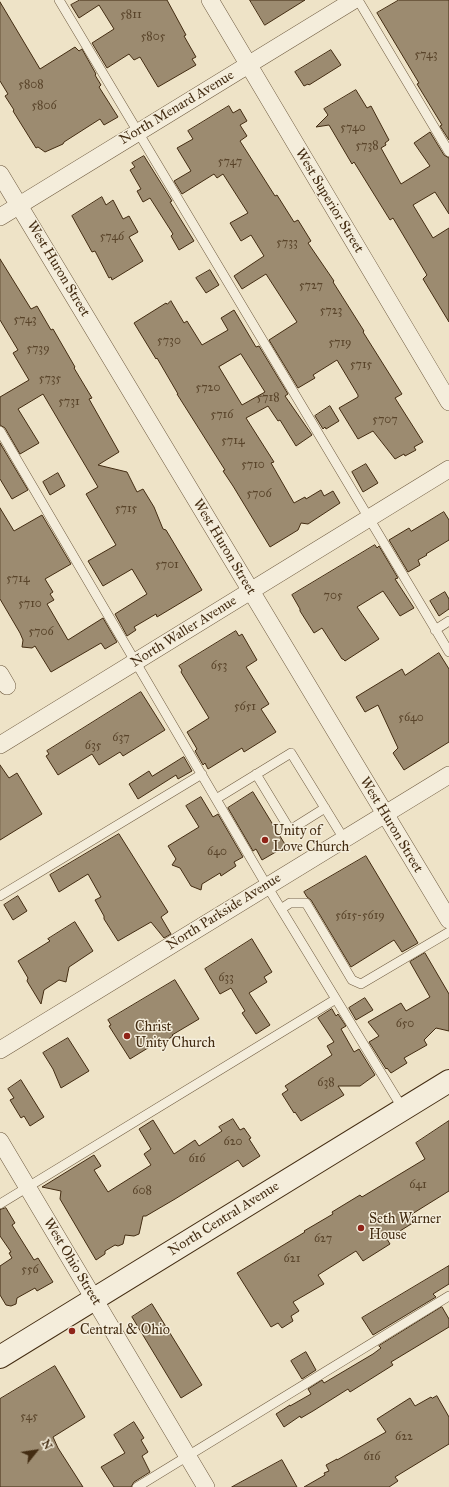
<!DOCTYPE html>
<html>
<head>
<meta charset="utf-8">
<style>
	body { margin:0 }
	#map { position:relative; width:449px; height:1487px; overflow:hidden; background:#eee3c7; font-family:"IM FELL Great Primer",serif }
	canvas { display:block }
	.north { position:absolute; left:16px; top:1431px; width:40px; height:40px; -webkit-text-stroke:3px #f4eddb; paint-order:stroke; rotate:60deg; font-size:11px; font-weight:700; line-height:16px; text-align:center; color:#432c12 }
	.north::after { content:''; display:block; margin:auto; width:14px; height:18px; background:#432c12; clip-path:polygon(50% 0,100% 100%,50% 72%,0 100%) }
</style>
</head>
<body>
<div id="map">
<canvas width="449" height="1487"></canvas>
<div class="north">N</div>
</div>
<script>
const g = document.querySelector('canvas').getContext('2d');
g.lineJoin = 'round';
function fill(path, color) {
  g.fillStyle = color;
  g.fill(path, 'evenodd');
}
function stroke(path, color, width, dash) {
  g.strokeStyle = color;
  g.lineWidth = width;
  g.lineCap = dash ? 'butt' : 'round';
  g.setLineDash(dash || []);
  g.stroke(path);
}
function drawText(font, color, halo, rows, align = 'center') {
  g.font = font + ' "IM FELL Great Primer",serif';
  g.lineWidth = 3;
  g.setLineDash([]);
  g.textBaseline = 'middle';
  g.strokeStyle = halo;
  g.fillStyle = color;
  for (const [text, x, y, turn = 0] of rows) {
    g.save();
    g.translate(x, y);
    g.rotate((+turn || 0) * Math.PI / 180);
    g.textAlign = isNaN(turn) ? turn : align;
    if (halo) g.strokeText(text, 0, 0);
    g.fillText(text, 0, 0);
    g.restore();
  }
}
const building = new Path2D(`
	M80 0H167L186 35 184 36 196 57 192 59 196 65 158 87 140 57 134 60 129 54 107 68 92 43 114 29 99 5 79 18 71 5Z
	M250 0H305L265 25Z
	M399 0H449V140L440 126 442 125 417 84 419 83 377 13Z
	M0 2 40 69 75 47 79 51 82 49 96 74 95 75 101 85 99 87 118 117 104 125 100 119 64 142 63 144 45 152 38 147 36 148 13 111 14 110 5 96 8 94 0 81Z
	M331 50 341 65 309 85 308 84 304 86 295 72Z
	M356 90 367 108 371 106 389 140 385 143 386 145 381 148 401 184 430 166 414 143 430 132 444 155 449 158V214L435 192 413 205 433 238 449 228V322L423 279 427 275 393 218 390 220 354 162 352 164 329 125 316 127 328 115 324 109Z
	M229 106 233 113 240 109 247 121 240 125 247 136 240 141 275 196 277 195 294 222 298 220 311 241 308 243 334 281 333 282 364 331 363 332 402 394 395 398 423 442 414 447 416 450 405 456 404 454 395 459 373 431 358 439 339 408 358 397V395L337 360 313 375 315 378 298 388 269 340 297 322 266 274 242 289 234 276 264 256 251 235 241 241 230 223 248 213 223 174 217 178 214 174 182 194 174 181 191 171 177 148 193 139 188 131Z
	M144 156 172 201 170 202 194 241 179 250 171 236 173 234 150 198 143 202 137 191 141 189 130 170 135 167 132 163Z
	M102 197 106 205 113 200 123 219 129 216 138 232 129 237 143 261 112 280 111 277 109 278 95 251 92 252 72 216Z
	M0 259 31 309 37 306 51 330 53 329 75 367 74 368 92 398 89 399 119 452 98 465 127 472 137 492 143 489 154 507 163 529 166 530 202 590 157 617 156 614 134 627 136 630 127 636 115 614 147 594 132 569 103 586 88 561 116 545 86 494 98 487 43 394 18 409 39 443 20 454 5 428 0 425V397L29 380 13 353 18 350 0 320Z
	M210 270 219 285 206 293 196 278Z
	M171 301 184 323 187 321 202 345 228 330 221 318 234 310 256 347 259 346 288 394 285 396 312 435 296 446 280 420 278 421 268 406 246 418 274 462 271 463 294 503 305 497 306 499 321 490 324 496 333 491 340 503 308 524 301 523 298 530 270 547 233 486 223 471 225 470 177 394H178L157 358 156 359 134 323 166 303 167 304ZM241 354 265 392 242 405 219 367Z
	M330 406 339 421 326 429 325 427 323 429 315 416Z
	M0 443 28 490 12 499 0 479Z
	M366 464 378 483 363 492 352 472Z
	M58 473 65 486 50 495 43 482Z
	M0 508 14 531 42 515 71 564 45 579 53 592 50 594 54 600 47 604 68 640 103 618 117 642 105 649 101 643 51 672 35 646 32 648 22 647 23 640 20 633 0 599Z
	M444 512 449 520V540L426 554 427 555 418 560 420 565 408 572 389 540 409 528 411 531Z
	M375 545 377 548 379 546 398 578 395 579 414 608 400 616 383 591 357 607 379 639 345 661 343 659H342L322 628 314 633 300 611V609L292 595Z
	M445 592 449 599V609L439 616 430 601Z
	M236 631 239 636 242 634 257 660 246 667 269 704 261 709 276 732 244 752 242 748 208 769 205 763 203 765 195 751 197 749 187 732 209 718 181 672 182 670 179 666Z
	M439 653 449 669V742L404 770 393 753 398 748 378 705 365 712 356 697 402 669 405 675Z
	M141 692 165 730 123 756 120 752 99 765 92 754 58 775 46 756 49 754 47 751Z
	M184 757 192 771 178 779 176 775 138 799 129 784 149 771 152 776Z
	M0 765 9 778 17 773 42 814 0 840Z
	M253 792 286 846 262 860 256 849 253 851 228 808Z
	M201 797 213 817 218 814 243 857 234 862 236 866 221 876 220 873 202 884 201 890 191 886 180 868 172 865 176 859 168 846 199 827 186 806Z
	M119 834 168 912 161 917 171 934 164 938 151 922 118 941 104 919V916L95 900 101 897 88 874 59 892 50 875Z
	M366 856 418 943 402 952 394 940 351 967 311 900 307 897 304 892Z
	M18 896 27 911 13 920 4 905Z
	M75 922 93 951 69 967 66 982 59 980 44 990 41 1004 27 981 28 978 18 961 50 941 48 939Z
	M252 939 272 972 264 977 267 982 249 993 270 1025 256 1034 242 1013 245 1011 231 988 220 994 205 969Z
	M425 953 449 994V1031L436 1028 424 1040 427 1045 404 1058 407 1063 391 1073 387 1068 386 1069 369 1042 379 1036 368 1022 401 1003 406 1011 430 997 410 962Z
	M175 980 199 1019 172 1035 173 1036 158 1046 156 1043 130 1059 109 1026 111 1025 108 1020Z
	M365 998 373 1010 356 1020 349 1008Z
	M332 1009 336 1016 338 1014 346 1026 341 1029 354 1052 359 1049 375 1075 360 1086H338L344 1095 301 1121 295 1112 294 1113 282 1094 288 1090 285 1086 332 1055 327 1046 334 1042 318 1018Z
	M68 1038 89 1071 61 1088 53 1069 43 1053Z
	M21 1080 44 1117 30 1126 24 1116 21 1118 10 1100 14 1098 8 1089Z
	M233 1119 240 1130 244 1128 251 1138 249 1139 260 1156 243 1167 238 1160 175 1199 146 1216H143L139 1234 134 1236 125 1235 123 1244 118 1246 115 1245 105 1251V1254L96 1260 60 1199 61 1191 42 1187 94 1155 101 1166 94 1170 108 1192 151 1165 144 1154 151 1149 139 1129 153 1120 174 1154 195 1140 199 1146 222 1131 219 1127Z
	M449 1121V1191L412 1214 416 1221 387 1239 390 1244 363 1261 356 1251 318 1275 324 1284 293 1302 299 1311 291 1316 293 1321 282 1328 278 1323 271 1327 237 1273 305 1232 304 1231 333 1214 332 1212 360 1195 362 1197 425 1159 416 1143Z
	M6 1208 15 1223 12 1225 34 1260 38 1258 53 1282 37 1291 35 1288 17 1298 16 1304 11 1306 6 1305 0 1295V1266L12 1258 9 1253 11 1252 0 1236V1210Z
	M449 1266V1284L433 1294 436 1297 373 1335 362 1318Z
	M152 1304 202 1385 181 1398 132 1317Z
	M442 1307 449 1319V1327L396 1359 391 1362 393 1365 350 1392 348 1389 313 1411 301 1418 300 1416 284 1427 276 1414 290 1405V1406L311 1394 308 1389 322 1380 324 1383 373 1354 381 1348 379 1346Z
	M306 1352 316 1370 302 1379 291 1361Z
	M55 1366 85 1417 53 1437 58 1448 83 1487H0V1399Z
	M437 1396 449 1417V1444L395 1477 398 1481 389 1487H304L325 1475 324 1473 329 1471 326 1465 337 1459V1460L386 1432 377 1419 410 1398 415 1406 431 1397 432 1398Z
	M134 1422 144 1438 141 1440 148 1452 142 1456 150 1472 134 1482 131 1487H114L101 1467 125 1453 114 1435Z
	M282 1460 297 1487H232Z`);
fill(building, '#9c8b70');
stroke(building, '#432c12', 1);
const lane = new Path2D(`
	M59 0 449 652
	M358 0 449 152
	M0 431 267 886 403 1109
	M435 630 449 621
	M256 774 290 830 325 808
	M216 799 291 753 344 839
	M0 896 202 774
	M281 909 290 903H306L352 980 361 984 449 932
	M0 1204 336 999
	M137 1487 449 1296`);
const street = new Path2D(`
	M210 0 449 402
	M0 174 449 920
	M0 217 354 0
	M0 674 7 686
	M0 745 449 469
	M0 1050 449 775
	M0 1141 206 1487`);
const secondary = new Path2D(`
	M0 1357 449 1081`);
stroke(lane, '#6e5a3f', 10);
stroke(street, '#6e5a3f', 18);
stroke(secondary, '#432c12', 24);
stroke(lane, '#f4eddb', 9);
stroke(street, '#f4eddb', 17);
stroke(secondary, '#f4eddb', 22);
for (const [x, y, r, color] of [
	[265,840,4,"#8f2418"],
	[127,1036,4,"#8f2418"],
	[361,1228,4,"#8f2418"],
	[72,1331,4,"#8f2418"]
]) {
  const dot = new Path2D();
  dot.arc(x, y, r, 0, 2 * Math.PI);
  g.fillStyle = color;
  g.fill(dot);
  stroke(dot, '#f4eddb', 1.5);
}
drawText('12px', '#59442a', null, [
	["5811",131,15],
	["5805",153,37],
	["5743",426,55],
	["5808",31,85],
	["5806",44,106],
	["5740",353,128],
	["5738",367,146],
	["5747",230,162],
	["5746",112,237],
	["5733",287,243],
	["5727",311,286],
	["5723",331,311],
	["5743",25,320],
	["5730",169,341],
	["5719",340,343],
	["5739",38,349],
	["5715",361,365],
	["5735",50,379],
	["5720",208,388],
	["5718",268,398],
	["5731",69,402],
	["5716",222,415],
	["5707",385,420],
	["5714",233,441],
	["5710",253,465],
	["5706",259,494],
	["5715",126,509],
	["5701",167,565],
	["5714",18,579],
	["705",333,596],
	["5710",30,604],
	["5706",41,632],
	["653",219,666],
	["5651",245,707],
	["5640",411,718],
	["637",121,738],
	["635",93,746],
	["640",217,852],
	["5615-5619",360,916],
	["633",226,978],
	["650",405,1024],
	["638",326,1083],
	["620",233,1142],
	["616",197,1159],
	["641",418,1185],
	["608",142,1191],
	["627",323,1239],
	["621",292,1259],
	["556",30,1270],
	["545",29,1417],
	["622",404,1437],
	["616",372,1457]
]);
drawText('14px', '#432c12', '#f4eddb', [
	["North Menard Avenue",177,108,-31],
	["West Superior Street",329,201,59],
	["West Huron Street",58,269,59],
	["West Huron Street",224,547,59],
	["North Waller Avenue",184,632,-32],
	["West Huron Street",391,825,59],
	["North Parkside Avenue",224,912,-32],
	["North Central Avenue",224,1219,-32],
	["West Ohio Street",72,1262,59]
]);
drawText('14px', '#432c12', '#f4eddb', [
	["Unity of",273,832],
	["Love Church",273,848],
	["Christ",135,1028],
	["Unity Church",135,1044],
	["Seth Warner",369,1220],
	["House",369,1236],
	["Central & Ohio",80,1331]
], 'left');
</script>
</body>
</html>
